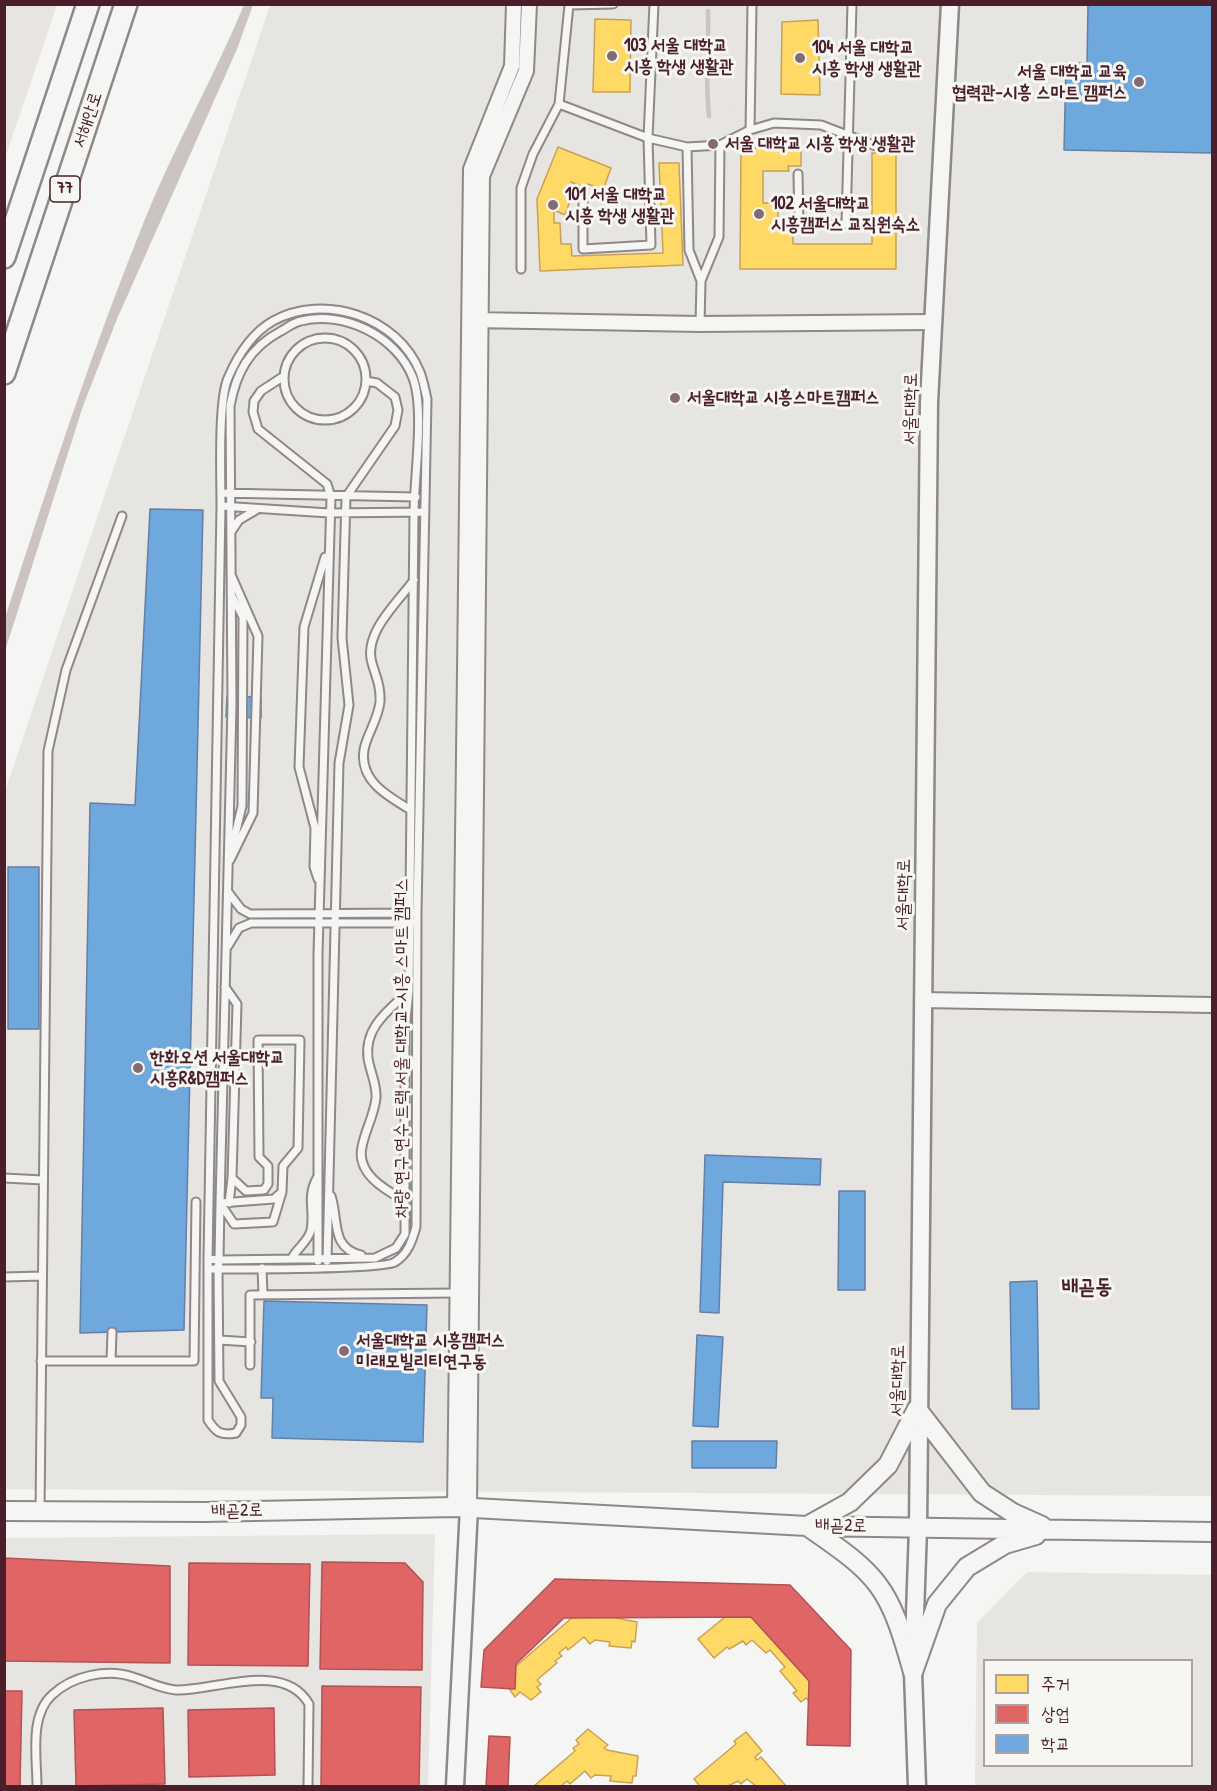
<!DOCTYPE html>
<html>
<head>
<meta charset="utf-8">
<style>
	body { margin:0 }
	#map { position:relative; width:1217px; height:1791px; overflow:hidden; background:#f5f5f3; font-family:"Patrick Hand","Poor Story",sans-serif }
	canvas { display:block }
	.frame { position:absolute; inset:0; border:6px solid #4a1f2b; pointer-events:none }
	.legend { position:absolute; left:983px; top:1659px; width:210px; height:108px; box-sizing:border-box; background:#f6f6f2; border:2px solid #b1a0a2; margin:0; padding:8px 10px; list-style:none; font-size:18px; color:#4a1f2b }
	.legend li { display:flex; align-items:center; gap:12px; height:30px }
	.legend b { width:30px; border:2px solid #b1a0a2 }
</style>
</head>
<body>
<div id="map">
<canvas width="1217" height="1791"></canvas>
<div class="frame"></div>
<ul class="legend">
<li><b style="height:16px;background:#ffd966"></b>주거</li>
<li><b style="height:16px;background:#e06666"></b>상업</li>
<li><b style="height:16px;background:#6fa8dc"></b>학교</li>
</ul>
</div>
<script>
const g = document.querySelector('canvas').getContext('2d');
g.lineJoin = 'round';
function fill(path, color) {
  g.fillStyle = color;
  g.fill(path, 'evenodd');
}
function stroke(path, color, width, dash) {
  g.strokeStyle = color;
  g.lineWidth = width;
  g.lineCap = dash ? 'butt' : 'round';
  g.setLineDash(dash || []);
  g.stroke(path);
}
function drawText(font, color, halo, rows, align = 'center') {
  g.font = font + ' "Patrick Hand","Poor Story",sans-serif';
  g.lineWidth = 6;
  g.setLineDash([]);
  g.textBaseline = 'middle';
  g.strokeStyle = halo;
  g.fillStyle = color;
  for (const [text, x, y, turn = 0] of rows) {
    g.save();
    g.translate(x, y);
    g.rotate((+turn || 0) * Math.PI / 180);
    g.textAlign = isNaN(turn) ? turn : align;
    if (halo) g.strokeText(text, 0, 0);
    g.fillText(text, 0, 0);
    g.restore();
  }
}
fill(new Path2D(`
	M270 5H1212V1496L5 1489V791Z
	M435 1534 428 1786H5L4 1538Z
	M1027 1572 1212 1575V1786H975L977 1623ZM984 1660H1192V1766H984Z`), '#e7e5e2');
fill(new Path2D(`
	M5 4 57 5 5 158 4 5Z
	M688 5H733L736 111 733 122 702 130 690 139 683 133Z`), '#e8e4e2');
fill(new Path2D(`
	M244 5H253L237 49 117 319 83 406 5 651V618C48 484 92 350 145 219 174 147 214 77 244 5Z`), '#ccc3c3');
const homes = new Path2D(`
	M595 19 631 20 630 92H593Z
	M818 20 820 95 781 94 782 22Z
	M558 147 611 168 603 190 588 184 586 188 571 182 576 184 565 215 554 210V223H560L561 244H571L572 256 663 253 659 163H679L683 265 540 271 537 199Z
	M741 148H801V166H788L789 171H763V203H778V226L793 225V244H872V153H896V269H740Z
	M751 1592 767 1611 760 1617 762 1620 766 1617 816 1677 818 1675 828 1687 825 1689 827 1692 816 1702 813 1698 809 1701 806 1698 801 1702 793 1693 797 1691 780 1671 785 1667 770 1650 766 1653 752 1640 746 1645 743 1641 729 1649 727 1647 714 1658 698 1639 741 1604 739 1601Z
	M587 1595 606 1611 603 1613 606 1616 637 1622 635 1642 632 1641 631 1648 609 1646 610 1642 595 1640 590 1644 584 1637 568 1650 566 1647 559 1653 562 1656 555 1661 557 1663 537 1680 541 1684 537 1687 541 1692 531 1700 520 1692 515 1697 499 1674 507 1667 509 1670 515 1667 574 1616 572 1614 578 1609 575 1606Z
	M588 1729 608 1745 604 1748 607 1750 638 1756 636 1776H633L632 1783 610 1781 611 1776 595 1775 591 1778 585 1771 570 1784 567 1781 561 1786H534L575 1751 573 1748 579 1744 576 1740Z
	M746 1732 762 1751 755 1757 757 1760 761 1757 786 1786H756L747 1779 741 1784 738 1781 728 1786H700L694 1779 736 1744 734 1741Z`);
fill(homes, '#ffd966');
stroke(homes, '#c9a154', 1.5);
const shops = new Path2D(`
	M4 1558 170 1566V1663L4 1661Z
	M322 1562 405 1563 423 1582 422 1670 320 1669Z
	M189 1563 310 1564 308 1666 188 1665Z
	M555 1579 790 1585 851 1650 850 1746 807 1745 809 1681 751 1617 564 1618 516 1664 515 1689 481 1687 484 1650Z
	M322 1686 421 1687 419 1786H321Z
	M4 1691H22L20 1786H4Z
	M163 1708 165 1784 76 1786 74 1710Z
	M274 1708 275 1775 189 1777 188 1710Z
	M489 1736 510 1737 508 1786H486Z`);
fill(shops, '#e06666');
stroke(shops, '#b35154', 1.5);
const schools = new Path2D(`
	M1088 4H1212V153L1064 150 1066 63H1087Z
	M150 509 203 510 184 1330 80 1333 90 803 135 805Z
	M227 696 261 697V718L226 717Z
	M8 867H39V1029H8Z
	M705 1155 821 1159 820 1185 723 1182 719 1313 700 1312Z
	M839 1191H865V1290H838Z
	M1037 1281 1039 1409H1012L1010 1282Z
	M264 1301 427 1305 423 1442 272 1438 273 1398H261Z
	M697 1335 723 1337 718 1427 693 1426Z
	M692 1441H777L776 1468H692Z`);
fill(schools, '#6fa8dc');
stroke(schools, '#647fa7', 1.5);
stroke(new Path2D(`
	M708 11C709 47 705 81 709 116`), '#ccc3c3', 4.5);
const service = new Path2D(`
	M559 104 648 138 687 147 720 145 750 130 774 123 821 125 876 146
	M750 130 752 4
	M687 147 689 250 701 281 700 324
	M798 174 799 225 846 224 852 4
	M583 195V249L651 245 648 138 654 4
	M521 269V188L533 154 559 104 569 5 613 4
	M701 281 719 237 720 145
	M284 379a41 41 0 1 1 82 0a41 41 0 1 1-82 0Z
	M284 376 261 391 254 401 253 412 258 429 327 484 331 497 318 954V1261
	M221 493 416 497
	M221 506 329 513 425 512
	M231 532 239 520 256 510
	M411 810C389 797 359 781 364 750 366 736 378 720 380 702 381 687 376 677 372 663 363 633 398 602 414 580
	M232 848 242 806 243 617 232 596
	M230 860 253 813 258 636 232 577
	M318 879 314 867 315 828 299 767 304 627 325 557
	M228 892 241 909 250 914 414 913
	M228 946 239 928 251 923H412
	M225 987 237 1004 232 1178 246 1191 264 1190 268 1184V1166L259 1157 258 1040H300L298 1148 283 1166 282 1192 274 1199 220 1203 234 1224 273 1222 282 1192
	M4 1178 43 1180
	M331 1196C339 1219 330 1248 361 1255
	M403 1200C384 1189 356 1173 362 1147 365 1130 374 1116 376 1098 377 1084 370 1072 368 1058 364 1027 389 1010 409 991
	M229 1203 232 1178
	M292 1258C297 1248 308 1242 311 1230 315 1210 306 1198 317 1178
	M208 1259 219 1260 375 1258 396 1248 405 1234V1029L409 991C411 832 413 673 414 514 414 477 425 411 413 378 397 336 343 310 301 321 294 322 287 328 281 331 249 348 236 373 230 406L232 705 220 1203 219 1260 218 1269 219 1381 241 1417V1425L236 1433C220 1436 216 1432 208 1420V1259L221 506C221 479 218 400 228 378 237 357 252 333 273 321 324 293 397 316 420 372 423 380 425 390 427 399L417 913 416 1227C412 1241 408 1254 395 1262 384 1270 233 1269 208 1269
	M327 1261 339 763 349 705 342 638 346 497 395 426 398 410 395 397 377 383 366 381
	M262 1268 263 1294
	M4 1277 42 1276
	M219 1340 251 1342
	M41 1361H194L196 1202
	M111 1361 112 1332
	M250 1365V1295L457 1293
	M40 1511 48 751 66 670 122 516
	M37 1786C37 1758 29 1716 52 1695 72 1676 107 1668 133 1677 147 1681 161 1689 176 1690 215 1691 284 1660 309 1704L308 1786`);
const minor = new Path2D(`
	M474 320 700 324 933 322
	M922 1000 1212 1005
	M455 1507 471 169 512 66 514 4
	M469 1507 482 176 526 71 529 4`);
const tertiary = new Path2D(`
	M455 1786 469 1507
	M917 1786 913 1672 918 1528 929 402 950 4`);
const secondary = new Path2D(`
	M4 1511 205 1512 455 1507 807 1526 1212 1532
	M913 1672C889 1586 880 1576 807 1526L850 1502 888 1465 917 1409 982 1493 1013 1513 1042 1526
	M913 1672 937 1604 967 1567 1005 1544 1036 1535`);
const primary = new Path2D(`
	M4 257 88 4
	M4 373 126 4`);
stroke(service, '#8f8788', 11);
stroke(minor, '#8f8788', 18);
stroke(tertiary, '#8f8788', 21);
stroke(secondary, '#8f8788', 22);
stroke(primary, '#8f8788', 26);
stroke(service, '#f5f5f3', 7);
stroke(minor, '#f5f5f3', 14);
stroke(tertiary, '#f5f5f3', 16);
stroke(secondary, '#f5f5f3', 18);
stroke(primary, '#f5f5f3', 21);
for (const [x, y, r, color] of [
	[612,56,6,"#866a71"],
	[800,58,6,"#866a71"],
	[1139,82,6,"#866a71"],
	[713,144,6,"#866a71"],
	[553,205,6,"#866a71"],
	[759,214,6,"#866a71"],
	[675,398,6,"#866a71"],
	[138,1068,6,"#866a71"],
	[344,1351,6,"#866a71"]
]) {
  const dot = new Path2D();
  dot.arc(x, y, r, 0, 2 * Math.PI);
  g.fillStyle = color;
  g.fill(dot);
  stroke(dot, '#f6f6f2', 2);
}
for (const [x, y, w] of [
	[65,189,30]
]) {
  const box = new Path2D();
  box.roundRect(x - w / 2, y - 13, w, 26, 4.5);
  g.fillStyle = '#f6f6f2';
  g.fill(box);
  stroke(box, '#4a1f2b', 1.5);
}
drawText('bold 16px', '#4a1f2b', null, [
	["77",65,189]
]);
drawText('bold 18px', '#4a1f2b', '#f6f6f2', [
	["103 서울 대학교",624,46],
	["시흥 학생 생활관",624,67],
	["104 서울 대학교",812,48],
	["시흥 학생 생활관",812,69],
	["서울 대학교 교육",1127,72,"right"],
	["협력관-시흥 스마트 캠퍼스",1127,93,"right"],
	["서울 대학교 시흥 학생 생활관",725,144],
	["101 서울 대학교",565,195],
	["시흥 학생 생활관",565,216],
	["102 서울대학교",771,204],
	["시흥캠퍼스 교직원숙소",771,225],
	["서울대학교 시흥스마트캠퍼스",687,398],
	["한화오션 서울대학교",150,1058],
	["시흥R&D캠퍼스",150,1079],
	["서울대학교 시흥캠퍼스",356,1341],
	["미래모빌리티연구동",356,1362]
], 'left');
drawText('18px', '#4a1f2b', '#f6f6f2', [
	["서해안로",88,120,-72],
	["서울대학로",911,409,-89],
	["서울대학로",904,895,-89],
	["차량 연구 연수 트랙 서울 대학교-시흥 스마트 캠퍼스",402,1048,-90],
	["서울대학로",898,1381,-89],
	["배곧2로",237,1511,-1],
	["배곧2로",841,1526,1]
]);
drawText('bold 21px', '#4a1f2b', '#f6f6f2', [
	["배곧동",1087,1287]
]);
</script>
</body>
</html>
